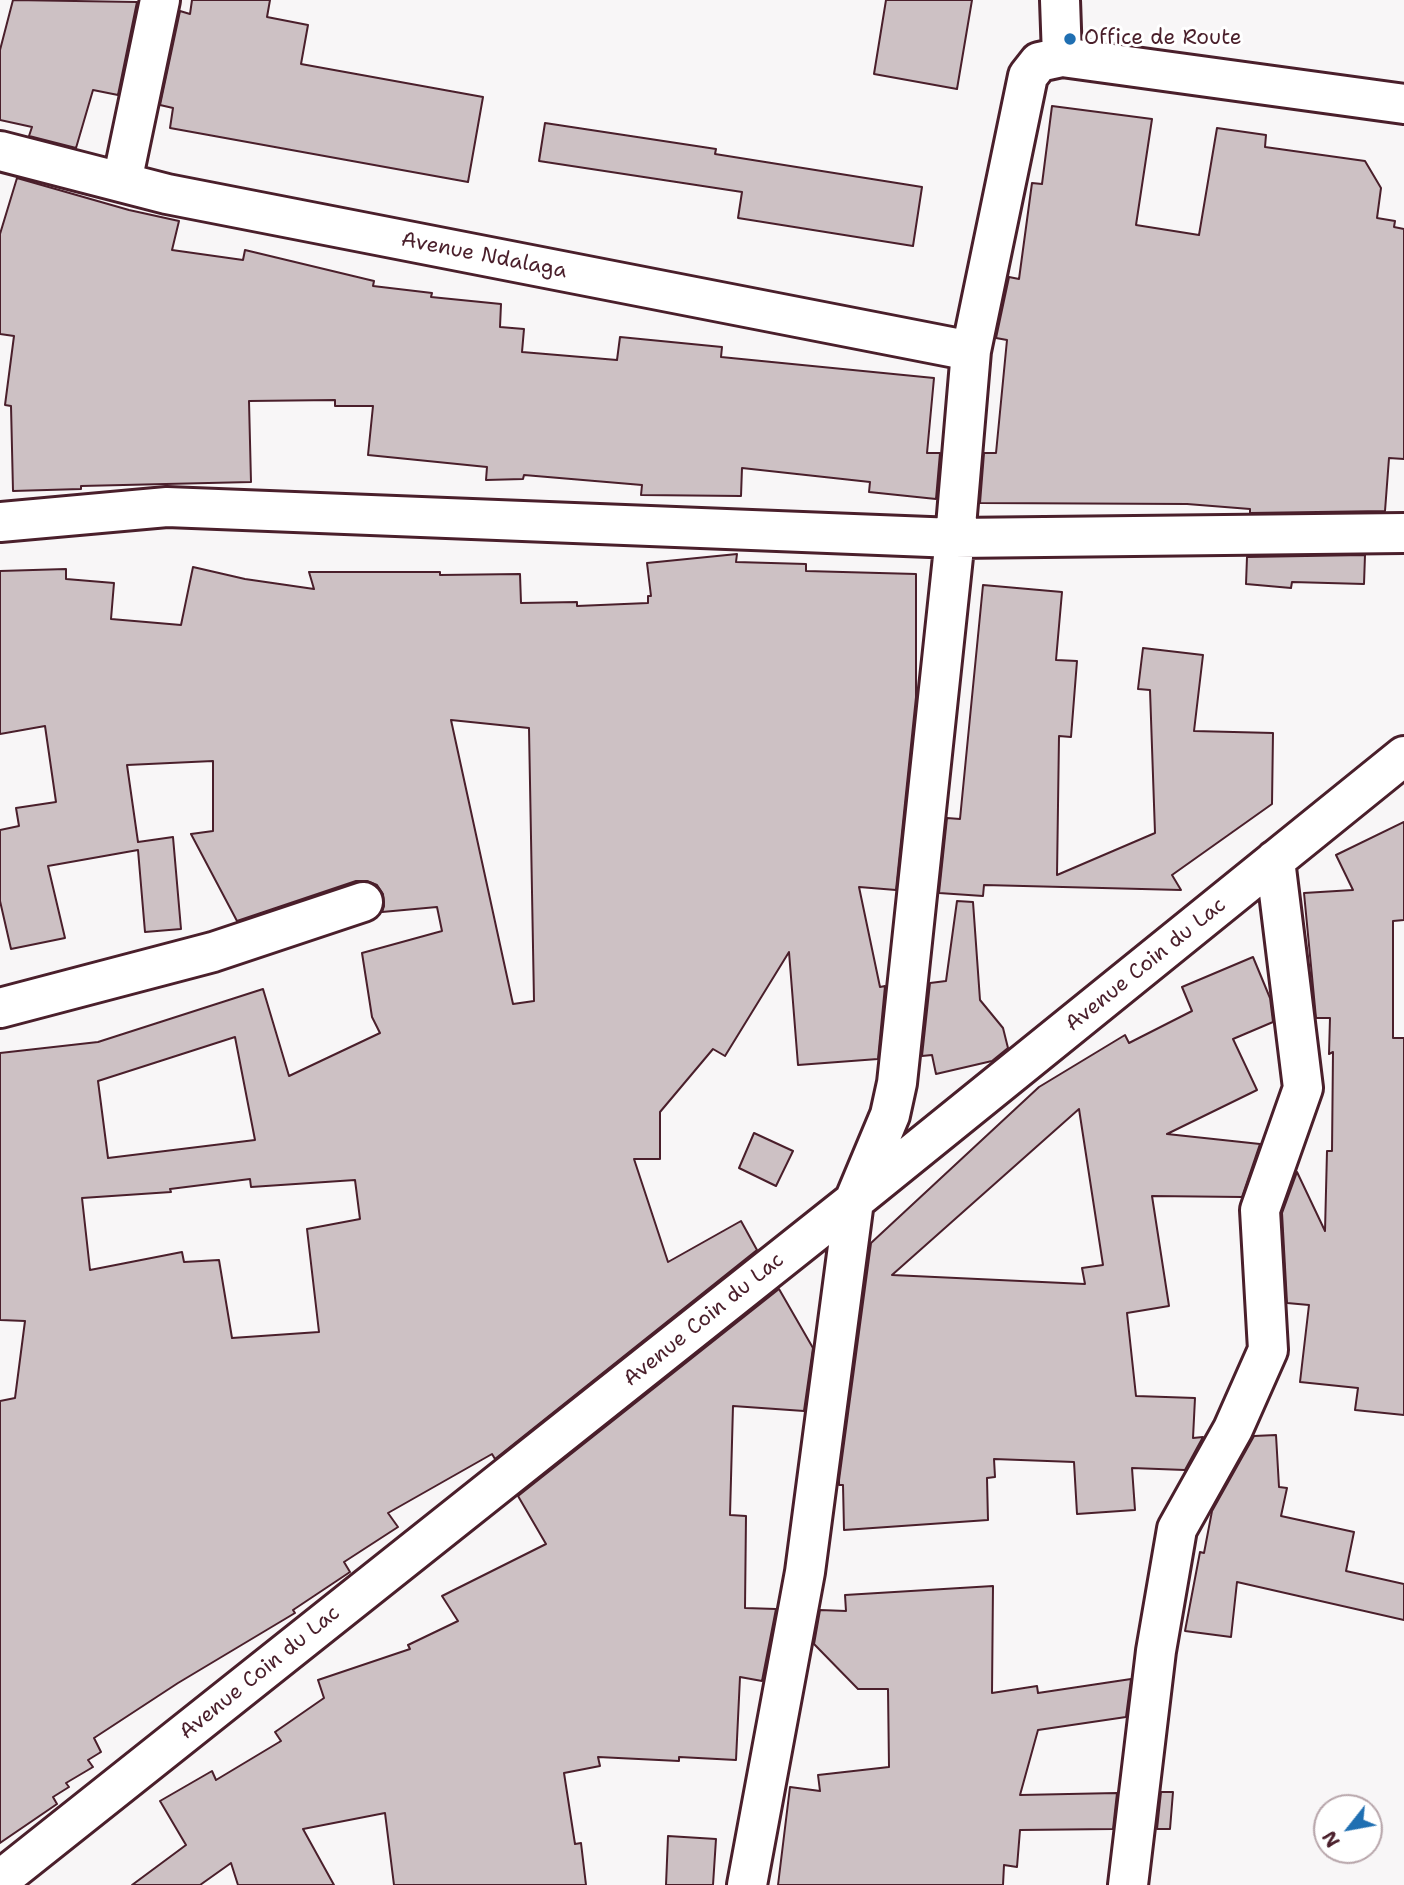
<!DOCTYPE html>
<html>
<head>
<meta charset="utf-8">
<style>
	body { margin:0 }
	#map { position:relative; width:1404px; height:1885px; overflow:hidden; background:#f8f6f7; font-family:"Shantell Sans",sans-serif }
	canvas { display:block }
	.north { position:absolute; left:1313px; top:1794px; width:70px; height:70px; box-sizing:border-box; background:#fff; border:2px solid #b7a5aa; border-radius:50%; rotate:239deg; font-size:19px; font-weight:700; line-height:28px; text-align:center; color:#4a1f2b }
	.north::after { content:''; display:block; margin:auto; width:24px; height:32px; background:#1f6fb2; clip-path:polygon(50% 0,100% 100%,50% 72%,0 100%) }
</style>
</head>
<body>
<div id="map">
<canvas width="1404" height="1885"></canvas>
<div class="north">N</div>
</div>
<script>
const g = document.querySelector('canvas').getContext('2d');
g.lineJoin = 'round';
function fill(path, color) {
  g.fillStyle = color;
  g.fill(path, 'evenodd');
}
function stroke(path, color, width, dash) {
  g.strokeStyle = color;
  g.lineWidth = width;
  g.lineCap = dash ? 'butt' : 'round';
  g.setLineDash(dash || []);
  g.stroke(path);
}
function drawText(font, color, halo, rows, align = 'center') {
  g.font = font + ' "Shantell Sans",sans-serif';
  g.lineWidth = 6;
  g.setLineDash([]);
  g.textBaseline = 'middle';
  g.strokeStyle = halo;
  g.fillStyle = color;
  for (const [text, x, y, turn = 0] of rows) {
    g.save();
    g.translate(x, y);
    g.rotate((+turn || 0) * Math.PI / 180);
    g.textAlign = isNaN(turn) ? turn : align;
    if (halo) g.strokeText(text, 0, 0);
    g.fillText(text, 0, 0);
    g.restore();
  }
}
const building = new Path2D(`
	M13 0 137 2 118 95 93 90 76 148 29 136 32 127 0 120V50Z
	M192 0H270L267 17 308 25 301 64 483 97 468 182 170 128 173 108 160 105 180 11 190 14Z
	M886 0H972L957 89 874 74Z
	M1052 106 1152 119 1136 225 1199 235 1217 128 1266 135 1265 147 1365 161 1381 188 1377 218 1395 221 1394 227 1404 229V459L1389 458 1385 511 1250 513V509L1187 504 980 503 984 453H996L1007 340 996 338 1009 277 1019 279 1032 183 1042 184Z
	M545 123 716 149 715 154 922 187 913 246 738 218 742 192 539 161Z
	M17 178 129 210 179 221 172 250 243 260 245 250 374 281 373 286 432 293 431 297 501 304 500 327 524 329 522 352 617 360 620 337 722 347 721 357 934 378 927 453H940L936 499 869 492 870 482 742 468 741 496 641 495 642 485 524 475 523 479 486 480 487 467 368 455 373 406H335V400L249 401 251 482 81 486V489L13 491 11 406 5 405 14 336 0 334V234Z
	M737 554 736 562 806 564V571L916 574V697L896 890 859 887 880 987 885 986 878 1059 798 1065 789 952 725 1056 713 1049 660 1112V1159H634L668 1262 741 1221 757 1250 495 1459 492 1454 388 1513 398 1527 344 1562 350 1572 293 1610 295 1613 178 1683 94 1738 101 1752 88 1760 93 1767 66 1783 69 1787 53 1797 57 1804 0 1843V1401L15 1398 25 1321 0 1320V1053L98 1042 263 989 289 1076 380 1033 372 1017 362 953 442 931 437 907 382 912 384 906 383 894 377 885 367 881H356L237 921 191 834 213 831V761L127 765 138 842 173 837 181 929 145 932 138 850 48 866 65 938 11 949 0 901V830L19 826 16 808 56 802 45 726 0 734V571L66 569V579L114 583 111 619 181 625 193 567 245 579 314 589 309 572H440V575L520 574 521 603 577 602V606L648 603V596H651L647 563ZM451 720 529 728 534 1001 513 1004ZM235 1037 255 1140 108 1158 98 1081ZM250 1179 251 1187 355 1180 360 1219 307 1229 319 1332 232 1338 219 1260 184 1262 182 1252 90 1270 82 1198 171 1192 170 1189Z
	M1365 555 1364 584 1292 582 1291 588 1246 584 1247 557Z
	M983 585 1062 592 1056 660 1077 661 1071 737 1059 736 1057 875 1155 833 1150 690 1138 689 1143 648 1203 655 1194 731 1273 733 1272 804 1172 875 1181 890 984 885 983 896 939 893 947 818 960 819Z
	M1404 822V920L1393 921V1038H1404V1415L1355 1410 1358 1388 1300 1382 1309 1305 1287 1303 1282 1213 1297 1172 1325 1231 1327 1151H1332L1333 1052 1329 1054 1330 1018H1316L1304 893 1353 890 1336 855Z
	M957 901 973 902 980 1000 1003 1028 1008 1048 992 1061 936 1074 932 1055 922 1056 930 983 946 981Z
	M1253 957 1270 998 1273 1022 1233 1039 1257 1090 1167 1134 1260 1144 1242 1197 1152 1196 1169 1306 1127 1313 1136 1396 1195 1398 1193 1438 1203 1437 1185 1470 1132 1468 1135 1510 1077 1514 1074 1462 994 1459 995 1477 987 1478 988 1520 844 1530 843 1485H839V1480L871 1243 1039 1087 1125 1035 1129 1043 1192 1011 1182 987ZM1079 1109 1103 1265 1082 1268 1085 1284 892 1275Z
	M754 1133 793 1151 776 1186 739 1168Z
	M779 1289 813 1348 804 1411 733 1406 730 1515 746 1516 745 1608 776 1609 762 1681 740 1677 736 1760 679 1757V1761L598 1757 600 1766 564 1773 575 1844 581 1843 586 1885H394L385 1813 303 1829 334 1885H238L231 1863 200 1885H132L186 1845 160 1801 212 1771 216 1780 281 1741 275 1732 324 1698 318 1680 410 1649 408 1645 458 1621 442 1596 546 1544 518 1496Z
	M1276 1435 1279 1487 1287 1488 1281 1516 1354 1532 1346 1571 1404 1584V1620L1237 1582 1231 1637 1185 1631 1200 1552 1204 1553 1212 1511 1254 1436Z
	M993 1586 992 1693 1037 1686 1038 1693 1131 1679 1126 1717 1038 1730 1020 1795 1117 1793 1113 1829 1020 1830 1017 1867 1004 1865 1003 1885H778L790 1787 820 1791 818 1775 889 1767 888 1689H858L814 1644 820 1610 846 1611 845 1595Z
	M1161 1792H1173L1170 1829H1157Z
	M668 1836 716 1839 713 1885H666Z`);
fill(building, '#cdc1c4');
stroke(building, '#4a1f2b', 2);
const minor = new Path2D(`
	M1060 0 1062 57
	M0 151 167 194 971 351
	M122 182 160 0
	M0 522 167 507 955 538 1404 533
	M0 1008 213 952 363 902
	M0 1880 854 1201 1404 756
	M747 1885 805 1572 854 1201 890 1115 897 1083 955 538 971 351 1028 76 1039 62 1062 57 1404 104
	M1128 1885 1156 1651 1177 1529 1233 1429 1268 1350 1260 1210 1303 1088 1275 860`);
stroke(minor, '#4a1f2b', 44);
stroke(minor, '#fff', 38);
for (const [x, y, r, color] of [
	[1070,39,7,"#1f6fb2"]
]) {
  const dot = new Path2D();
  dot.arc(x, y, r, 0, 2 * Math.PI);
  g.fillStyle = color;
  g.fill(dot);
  stroke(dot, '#fff', 2.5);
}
drawText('21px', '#4a1f2b', '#fff', [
	["Office de Route",1084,39]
], 'left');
drawText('21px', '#4a1f2b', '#fff', [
	["Avenue Ndalaga",484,256,11],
	["Avenue Coin du Lac",1146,965,-39],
	["Avenue Coin du Lac",704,1320,-39],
	["Avenue Coin du Lac",260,1673,-39]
]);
</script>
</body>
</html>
